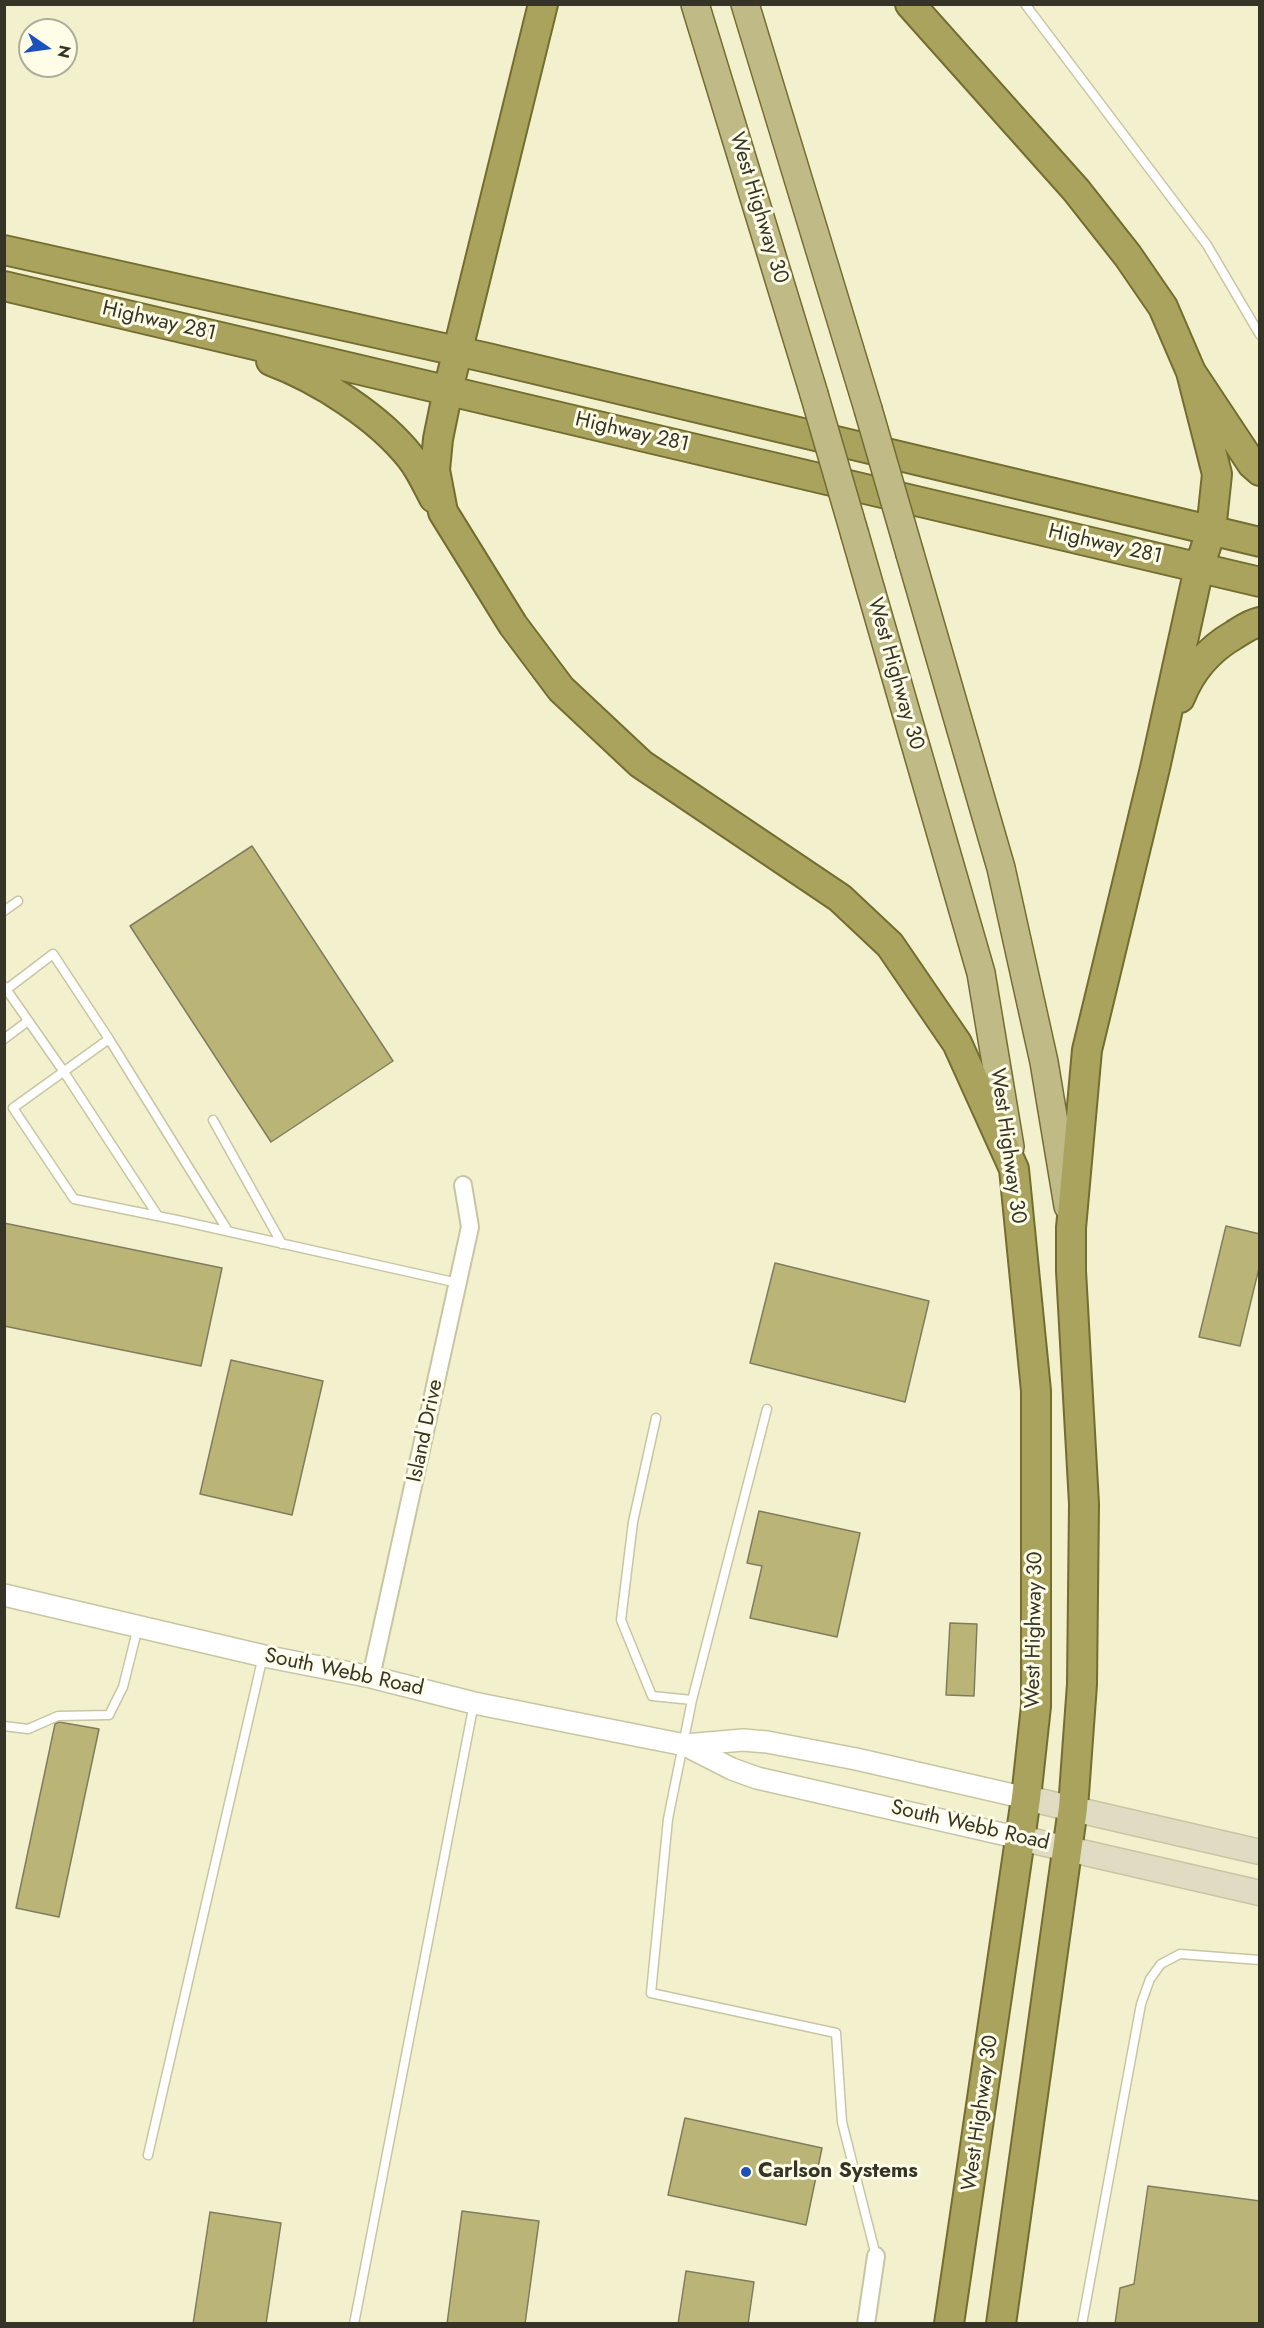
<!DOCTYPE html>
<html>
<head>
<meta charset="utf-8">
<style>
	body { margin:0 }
	#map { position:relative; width:1264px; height:2328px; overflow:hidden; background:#f3f1cd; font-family:Jost,sans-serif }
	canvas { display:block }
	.frame { position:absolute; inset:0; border:6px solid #353426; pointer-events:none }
	.north { position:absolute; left:18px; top:18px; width:60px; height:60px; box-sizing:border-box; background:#fffde8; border:2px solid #aead9a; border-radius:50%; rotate:103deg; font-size:16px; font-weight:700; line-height:24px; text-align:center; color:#353426 }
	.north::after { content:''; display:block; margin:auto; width:21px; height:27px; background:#1c50bd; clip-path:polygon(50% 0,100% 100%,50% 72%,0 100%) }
</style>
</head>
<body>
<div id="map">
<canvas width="1264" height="2328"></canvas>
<div class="frame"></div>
<div class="north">N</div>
</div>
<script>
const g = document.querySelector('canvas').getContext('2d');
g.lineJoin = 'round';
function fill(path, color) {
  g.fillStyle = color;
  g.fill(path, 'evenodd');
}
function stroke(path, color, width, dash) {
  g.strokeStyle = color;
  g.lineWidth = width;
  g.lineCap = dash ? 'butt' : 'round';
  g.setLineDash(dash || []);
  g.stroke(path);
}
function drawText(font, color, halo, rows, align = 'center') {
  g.font = font + ' Jost,sans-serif';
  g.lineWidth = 6;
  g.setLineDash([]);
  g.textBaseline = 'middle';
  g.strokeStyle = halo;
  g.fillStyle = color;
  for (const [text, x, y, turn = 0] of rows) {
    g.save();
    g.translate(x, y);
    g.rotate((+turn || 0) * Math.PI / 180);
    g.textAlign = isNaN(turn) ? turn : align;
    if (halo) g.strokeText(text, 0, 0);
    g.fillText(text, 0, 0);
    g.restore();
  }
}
const building = new Path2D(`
	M252 846 393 1061 271 1142 130 926Z
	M4 1223 222 1268 201 1366 4 1326Z
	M1226 1226 1260 1234V1264L1240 1346 1199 1337Z
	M775 1263 929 1301 905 1402 750 1363Z
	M231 1360 323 1381 292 1515 200 1494Z
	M759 1511 860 1533 837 1637 750 1618 762 1566 747 1563Z
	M950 1623 977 1624 974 1696 946 1695Z
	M59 1722 99 1729 59 1917 16 1908 55 1724Z
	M685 2118 822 2148 806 2225 668 2195Z
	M1148 2186 1260 2201V2324H1115L1120 2288 1134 2284Z
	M462 2211 539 2221 525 2324H447Z
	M210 2212 281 2223 266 2324H193Z
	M686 2271 754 2282 748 2324H678Z`);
fill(building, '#bab476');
stroke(building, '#807d5e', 1.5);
const service = new Path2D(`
	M1025 4 1207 245 1260 335
	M4 911 18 901
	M4 986 64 1072 158 1216
	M7 989 53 954 109 1039
	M4 1039 28 1021
	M213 1120 282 1244
	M228 1231 109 1039 13 1108 74 1199 177 1220 458 1283
	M767 1409 692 1700 668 1819 651 1993 836 2033 842 2122 876 2256
	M656 1418 633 1522 621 1620 652 1696 692 1700
	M4 1726 28 1729 58 1716 109 1715 123 1687 138 1627
	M148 2155 263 1656
	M354 2324 474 1703
	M1082 2324 1141 2004 1150 1979 1161 1964 1180 1954 1260 1960`);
const minor = new Path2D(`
	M371 1677 470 1227 463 1185
	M866 2324 876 2256`);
const tertiary = new Path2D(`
	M4 1595 264 1656 371 1677 474 1703 685 1745 732 1769 757 1778 1020 1838
	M685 1745 743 1740 767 1742 856 1759 1026 1798`);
const secondary = new Path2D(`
	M1026 1798 1260 1852
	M1020 1838 1260 1893`);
const primary = new Path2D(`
	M695 4 814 394
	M745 4 868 409
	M855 535 981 973 1010 1147
	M910 554 1001 868 1044 1062 1068 1206`);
const trunk = new Path2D(`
	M543 4 448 390 438 439 435 470 443 512 513 625 561 689 641 764 840 898 890 945 957 1043 1014 1169 1036 1391V1706L1026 1798 949 2324
	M910 4 1076 190 1128 256 1163 307 1191 372 1252 464 1260 471
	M4 250 488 358 1260 542
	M4 286 1260 582
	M271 361C319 379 379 417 411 458 420 469 427 485 434 498
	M1180 698C1191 670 1208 650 1234 635 1242 630 1250 624 1260 622
	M1001 2324 1073 1808 1082 1684 1084 1504 1071 1271V1228L1087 1050 1155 768 1199 568 1211 531 1217 474 1191 372`);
stroke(service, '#c8c5a3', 11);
stroke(minor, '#c8c5a3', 20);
stroke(tertiary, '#c8c5a3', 24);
stroke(secondary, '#c8c5a3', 27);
stroke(primary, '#736d30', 30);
stroke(trunk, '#736d30', 32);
stroke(service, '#fff', 8);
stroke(minor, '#fff', 16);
stroke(tertiary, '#fff', 21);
stroke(secondary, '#dfdcc3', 24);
stroke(primary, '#bfba86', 27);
stroke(trunk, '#aaa35e', 28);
const primaryBridge = new Path2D(`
	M814 394 855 535
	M868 409 910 554`);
stroke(primaryBridge, '#736d30', 30, []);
stroke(primaryBridge, '#bfba86', 27);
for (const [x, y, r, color] of [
	[746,2172,6,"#1c50bd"]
]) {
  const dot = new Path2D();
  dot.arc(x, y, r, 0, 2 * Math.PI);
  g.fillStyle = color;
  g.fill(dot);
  stroke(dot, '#fffde8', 2);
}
drawText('21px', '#353426', '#fffde8', [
	["West Highway 30",758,208,73],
	["Highway 281",159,322,13],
	["Highway 281",632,433,13],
	["Highway 281",1105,545,13],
	["West Highway 30",895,674,74],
	["West Highway 30",1007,1146,82],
	["Island Drive",426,1431,-78],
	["West Highway 30",1035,1630,-89],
	["South Webb Road",344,1673,12],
	["South Webb Road",970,1826,13],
	["West Highway 30",981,2113,-82]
]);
drawText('bold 21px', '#353426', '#fffde8', [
	["Carlson Systems",758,2172]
], 'left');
</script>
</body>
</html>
